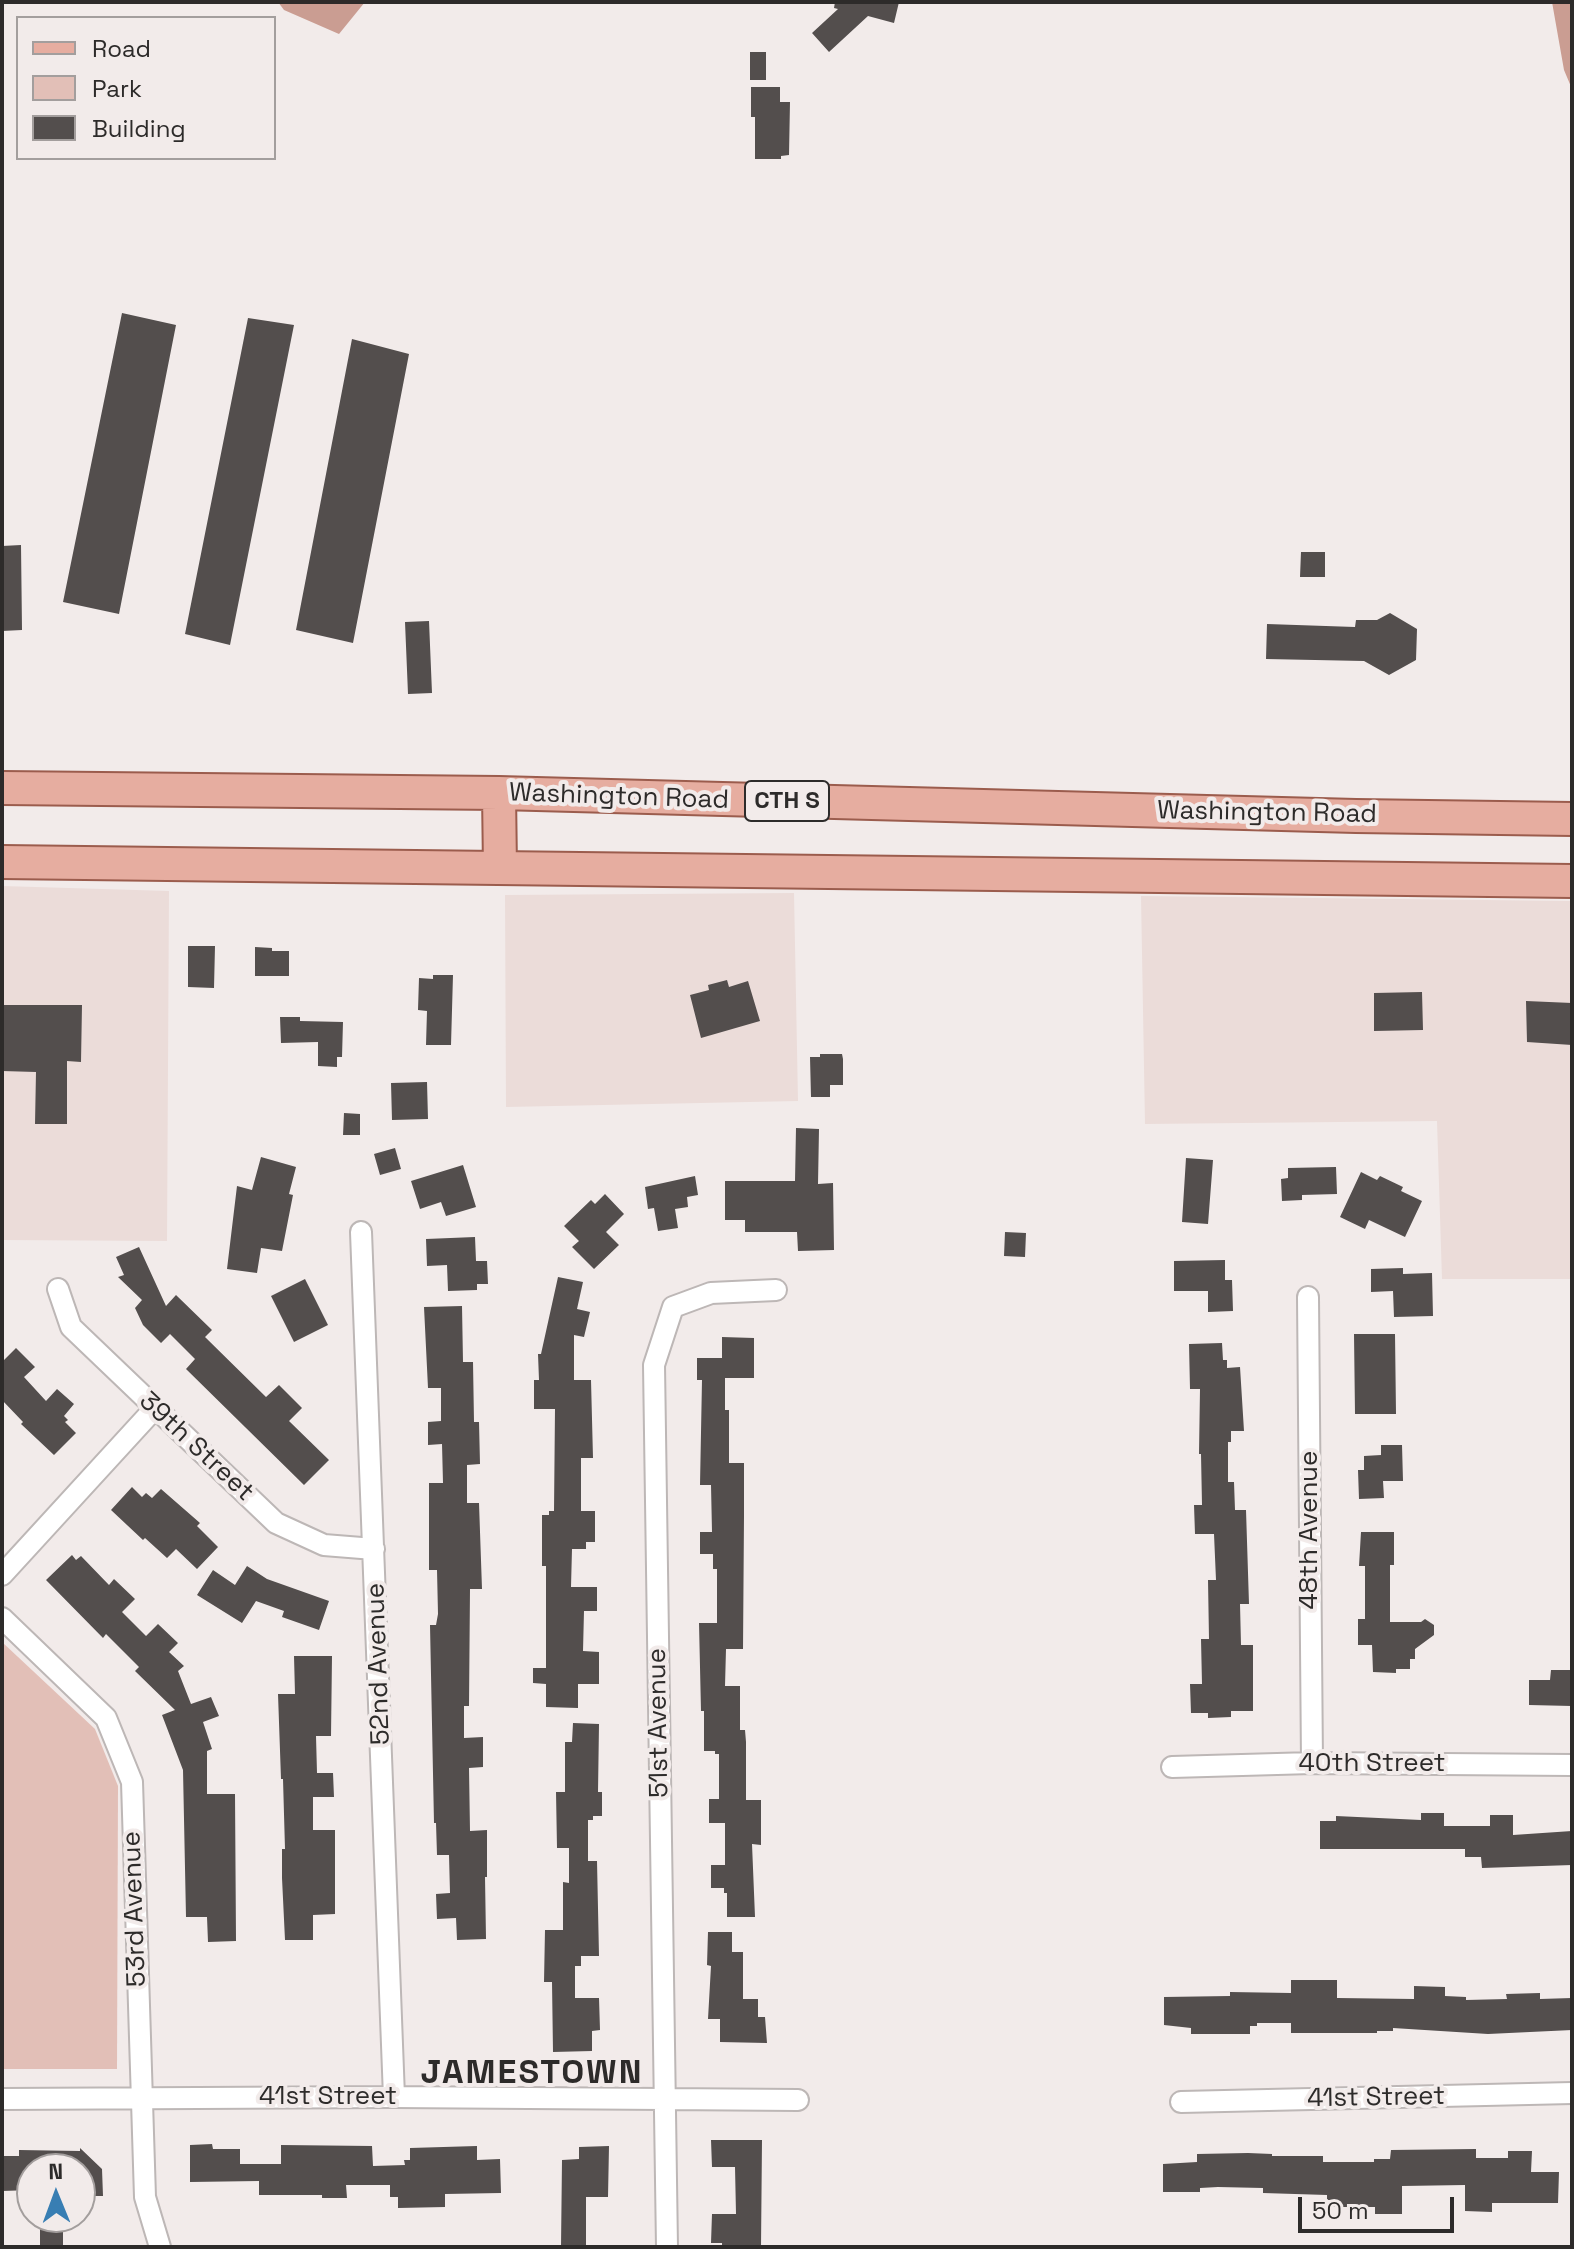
<!DOCTYPE html>
<html>
<head>
<meta charset="utf-8">
<style>
	body { margin:0 }
	#map { position:relative; width:1574px; height:2249px; overflow:hidden; background:#f2ebea; font-family:"Space Grotesk",sans-serif }
	canvas { display:block }
	.frame { position:absolute; inset:0; border:4px solid #2d2b2a; pointer-events:none }
	.legend { position:absolute; left:16px; top:16px; width:260px; height:144px; box-sizing:border-box; background:#f2ebea; border:2px solid #a39e9d; margin:0; padding:10px 14px; list-style:none; font-size:24px; color:#2d2b2a }
	.legend li { display:flex; align-items:center; gap:16px; height:40px }
	.legend b { width:40px; border:2px solid #a39e9d }
	.north { position:absolute; left:16px; top:2153px; width:80px; height:80px; box-sizing:border-box; background:#f2ebea; border:2px solid #a39e9d; border-radius:50%; rotate:359deg; font-size:22px; font-weight:700; line-height:32px; text-align:center; color:#2d2b2a }
	.north::after { content:''; display:block; margin:auto; width:28px; height:36px; background:#387eb3; clip-path:polygon(50% 0,100% 100%,50% 72%,0 100%) }
	.scale { position:absolute; left:1298px; top:2197px; width:156px; height:36px; box-sizing:border-box; border:4px solid #2d2b2a; border-top:0; padding-left:10px; font-size:24px; line-height:28px; white-space:nowrap; color:#2d2b2a; -webkit-text-stroke:6px #f2ebea; paint-order:stroke }
</style>
</head>
<body>
<div id="map">
<canvas width="1574" height="2249"></canvas>
<div class="frame"></div>
<ul class="legend">
<li><b style="height:10px;background:#e6ada0"></b>Road</li>
<li><b style="height:22px;background:#e2bfb7"></b>Park</li>
<li><b style="height:22px;background:#534e4d"></b>Building</li>
</ul>
<div class="north">N</div>
<div class="scale">50 m</div>
</div>
<script>
const g = document.querySelector('canvas').getContext('2d');
g.lineJoin = 'round';
function fill(path, color) {
  g.fillStyle = color;
  g.fill(path, 'evenodd');
}
function stroke(path, color, width, dash) {
  g.strokeStyle = color;
  g.lineWidth = width;
  g.lineCap = dash ? 'butt' : 'round';
  g.setLineDash(dash || []);
  g.stroke(path);
}
function drawText(font, color, halo, rows, align = 'center') {
  g.font = font + ' "Space Grotesk",sans-serif';
  g.lineWidth = 8;
  g.setLineDash([]);
  g.textBaseline = 'middle';
  g.strokeStyle = halo;
  g.fillStyle = color;
  for (const [text, x, y, turn = 0] of rows) {
    g.save();
    g.translate(x, y);
    g.rotate((+turn || 0) * Math.PI / 180);
    g.textAlign = isNaN(turn) ? turn : align;
    if (halo) g.strokeText(text, 0, 0);
    g.fillText(text, 0, 0);
    g.restore();
  }
}
fill(new Path2D(`
	M2 886 169 891 167 1241 2 1240Z
	M794 893 798 1101 506 1107 505 895Z
	M1141 896 1572 901V1279H1442L1437 1121 1145 1124Z`), '#ebdcd9');
fill(new Path2D(`
	M2 1642 95 1729 118 1786 117 2069H2Z`), '#e2bfb7');
fill(new Path2D(`
	M278 2H365L339 34 284 10Z
	M1552 2H1572V89L1564 70Z`), '#ca9d92');
fill(new Path2D(`
	M835 2H899L894 23 868 16 829 52 812 33 838 9 834 8Z
	M750 52H766V80H750Z
	M751 87H780V102H790L789 155 781 156V159H755V117H751Z
	M122 313 176 325 119 614 63 602Z
	M248 318 294 325 230 645 185 634Z
	M352 339 409 354 353 643 296 630Z
	M21 545 22 630 2 631V546Z
	M1301 552H1325V577H1300Z
	M1390 613 1417 629 1416 660 1389 675 1364 661 1266 659 1267 624 1355 627 1356 620H1377Z
	M429 621 432 693 408 694 405 622Z
	M188 946H215L214 988 188 987Z
	M255 947 272 948V951H289V976H255Z
	M433 975H453L451 1045H426L427 1011 418 1010 419 978 433 979Z
	M727 980 729 987 748 981 760 1021 701 1038 690 995 709 990 708 985Z
	M1422 992 1423 1030 1374 1031V993Z
	M1526 1001 1572 1003V1045L1527 1042Z
	M2 1005H82L81 1062 67 1061V1124H35L36 1072 2 1071Z
	M280 1017H300V1021L343 1022 342 1057H337V1067L318 1066V1042L281 1043Z
	M820 1054H842L843 1059V1085H830V1097H811L810 1057H820Z
	M427 1082 428 1119 392 1120 391 1083Z
	M344 1113 360 1114V1135H343Z
	M796 1128 819 1129 818 1184 833 1183 834 1250 798 1251 797 1232H745V1220H725V1181H795Z
	M395 1148 401 1169 380 1175 374 1154Z
	M261 1157 296 1167 289 1194 293 1195 282 1251 261 1248 257 1273 227 1269 237 1186 252 1190Z
	M1186 1158 1213 1160 1208 1224 1182 1222Z
	M463 1165 476 1207 446 1216 441 1202 420 1209 411 1181Z
	M1336 1167 1337 1194 1302 1195V1200L1282 1201 1281 1179 1288 1178V1168Z
	M1361 1172 1377 1180 1380 1176 1403 1187 1401 1191 1422 1201 1405 1237 1369 1220 1365 1229 1340 1217Z
	M695 1176 698 1195 687 1197 688 1207 675 1209 678 1228 658 1231 654 1208 648 1209 645 1187Z
	M605 1194 624 1214 606 1232 619 1245 594 1269 572 1247 579 1241 564 1226 591 1200 595 1204Z
	M1005 1232 1026 1233 1025 1257 1004 1256Z
	M475 1237 476 1261H487L488 1284H477V1290L448 1291 447 1265 427 1266 426 1239Z
	M139 1247 166 1306 176 1295 212 1330 205 1337 266 1397 279 1385 302 1408 289 1421 329 1460 304 1485 186 1369 195 1359 170 1334 161 1343 143 1325 135 1308 142 1300 118 1277 124 1275 116 1257Z
	M1225 1260V1280H1232L1233 1311 1208 1312V1291H1174V1261Z
	M1403 1268V1274L1432 1273 1433 1316 1394 1317 1393 1291 1371 1292V1269Z
	M558 1277 583 1282 577 1309 590 1312 584 1337 574 1335V1380H591L593 1458H581V1511H595V1542H586V1549H572L571 1587H597V1611H584L583 1651 599 1652V1684H578V1708L546 1707V1684L533 1683V1668H546V1566H542V1515H549V1511H554L555 1409H534V1380H539L538 1354H541Z
	M305 1279 328 1325 294 1342 271 1296Z
	M462 1306 463 1362H473L474 1422H479L480 1464 467 1465V1503H479L482 1589H470L469 1706H464V1738L483 1737V1767L469 1768 470 1831 487 1830V1877H485L486 1939 457 1940 456 1918 437 1919 436 1894 450 1893 449 1855H437L436 1823H434L430 1625H436L438 1614 437 1570H429V1483H443L442 1444 428 1445V1422L441 1421V1388H428L424 1307Z
	M1354 1334H1395L1396 1414H1355Z
	M722 1337 754 1338V1378H725V1410H729V1463H744V1516L743 1649H726L725 1686H740V1730H745L746 1742V1800H761V1845L752 1844 755 1917H727V1893H724V1888H711V1865H725V1823H709V1799H719V1754H715V1751H704V1711H701L699 1623H717V1569H713V1554H700V1532H712L711 1485H700L702 1380H697V1358H722Z
	M1222 1343 1223 1360H1227V1368L1240 1367 1244 1431H1231V1442H1228V1482H1234L1235 1510H1246L1249 1604H1240L1241 1645H1253V1711H1231V1717L1208 1718V1713H1191L1190 1684H1202L1201 1639H1209L1208 1580H1216L1214 1534H1195L1194 1505H1202L1201 1454H1199L1200 1389H1190L1189 1344Z
	M16 1348 35 1367 24 1377 46 1401 57 1389 74 1404 64 1416 68 1420 65 1422 76 1433 54 1455 21 1424 23 1422 2 1400V1362Z
	M1381 1445H1402L1403 1481H1383L1384 1498 1359 1499 1358 1470H1364V1456L1381 1455Z
	M132 1487 142 1497 146 1493 152 1498 161 1489 200 1523 197 1526 218 1547 197 1569 176 1549 167 1558 145 1538 143 1540 111 1510Z
	M1361 1532H1394V1565H1390V1622H1421L1425 1619 1434 1625V1635L1415 1649V1659H1410V1669H1396V1673L1373 1672 1372 1645H1358V1619H1365V1566H1359Z
	M72 1555 76 1560 81 1556 109 1585 114 1579 135 1599 122 1612 146 1636 158 1624 178 1643 169 1652 184 1666 178 1671 191 1704 211 1697 219 1716 203 1722 212 1749 207 1751V1794H235L236 1941 208 1942 207 1917H186L183 1770 162 1715 175 1710 135 1671 139 1667 106 1634 103 1638 46 1580Z
	M247 1566 267 1579 329 1601 319 1630 282 1617 284 1611 256 1601 242 1623 197 1595 213 1570 235 1585Z
	M294 1656H332L331 1736H316L317 1773H333L334 1797H313V1830H335V1914L313 1915V1940H285L282 1878V1849H285L283 1779H281L278 1694H295Z
	M1551 1670H1572V1706L1529 1705V1680H1550Z
	M573 1723 599 1724 598 1792H602V1816H593V1820H588V1861H597L599 1956H581V1966H575V1998H599L600 2030 592 2031V2051L553 2052 552 1982H544L545 1930H563V1882L569 1883V1848H557L556 1792H565V1742H572Z
	M1421 1813H1444V1826H1490V1815H1513V1835L1572 1831V1865L1482 1868 1481 1857H1465V1849H1320V1821H1336V1816L1421 1820Z
	M708 1932H732V1952H743V1999H758V2017H765L767 2043 720 2042V2019H708L711 1966 707 1965Z
	M1291 1980H1337V1998L1414 1999V1986L1445 1987V1996L1466 1997V2000L1507 1999 1506 1994 1540 1993V1999L1572 1998V2030L1488 2034 1393 2028V2031H1377V2033H1291V2023H1257V2026H1250V2034H1191V2028L1164 2025V1997L1230 1996V1992L1291 1993Z
	M711 2140H762L761 2247H722V2243H711L712 2214H736L735 2167H712Z
	M212 2144 213 2149H240V2164H281V2145L372 2146 373 2166 405 2165 404 2160H410V2148L477 2146V2160L500 2159 501 2193 445 2194V2207L398 2208V2197H390V2185H346L347 2198H322V2195H259V2181L190 2182V2145Z
	M609 2146 608 2197H586V2247H561L562 2160 579 2159V2147Z
	M80 2148 102 2169 103 2196H80V2169H32V2190L2 2191V2156H19V2150L80 2151Z
	M1476 2149V2158H1508V2151H1532L1531 2172H1559L1558 2203H1492V2212L1465 2211V2185L1402 2186V2214H1375V2207H1332V2200H1327V2195L1263 2193V2188L1218 2187 1200 2188V2192H1163V2164L1197 2162V2154L1248 2153 1272 2154V2156H1323V2162H1374V2159H1390L1391 2150Z
	M63 2223V2247H40V2224Z`), '#534e4d');
const minor = new Path2D(`
	M361 1232 394 2097
	M58 1289 71 1327 276 1523 324 1545 374 1549
	M1308 1297 1312 1763
	M2 1575 155 1408
	M2 1618 106 1718 132 1782 145 2197 160 2247
	M1172 1767 1312 1763 1572 1765
	M2 2099 394 2097 798 2100
	M1181 2102 1572 2093
	M667 2247 654 1365 673 1307 711 1293 776 1290`);
const primary = new Path2D(`
	M2 788 499 793 1356 816 1572 819
	M499 793 500 868
	M2 862 1572 881`);
stroke(minor, '#bdb7b6', 24);
stroke(primary, '#9b5c4d', 36);
stroke(minor, '#fff', 20);
stroke(primary, '#e6ada0', 32);
for (const [x, y, w] of [
	[787,801,84]
]) {
  const box = new Path2D();
  box.roundRect(x - w / 2, y - 20, w, 40, 6);
  g.fillStyle = '#f2ebea';
  g.fill(box);
  stroke(box, '#2d2b2a', 2);
}
drawText('bold 24px', '#2d2b2a', null, [
	["CTH S",787,801]
]);
drawText('26px', '#2d2b2a', '#f2ebea', [
	["Washington Road",619,797,2],
	["Washington Road",1267,813,1],
	["39th Street",196,1447,43],
	["48th Avenue",1310,1530,-90],
	["52nd Avenue",379,1664,-92],
	["51st Avenue",659,1723,-91],
	["40th Street",1372,1764],
	["53rd Avenue",135,1909,-92],
	["41st Street",328,2097],
	["41st Street",1376,2098,-1]
]);
g.letterSpacing = '2px';
drawText('bold 34px', '#2d2b2a', '#f2ebea', [
	["JAMESTOWN",532,2074]
]);
g.letterSpacing = '0px';
</script>
</body>
</html>
